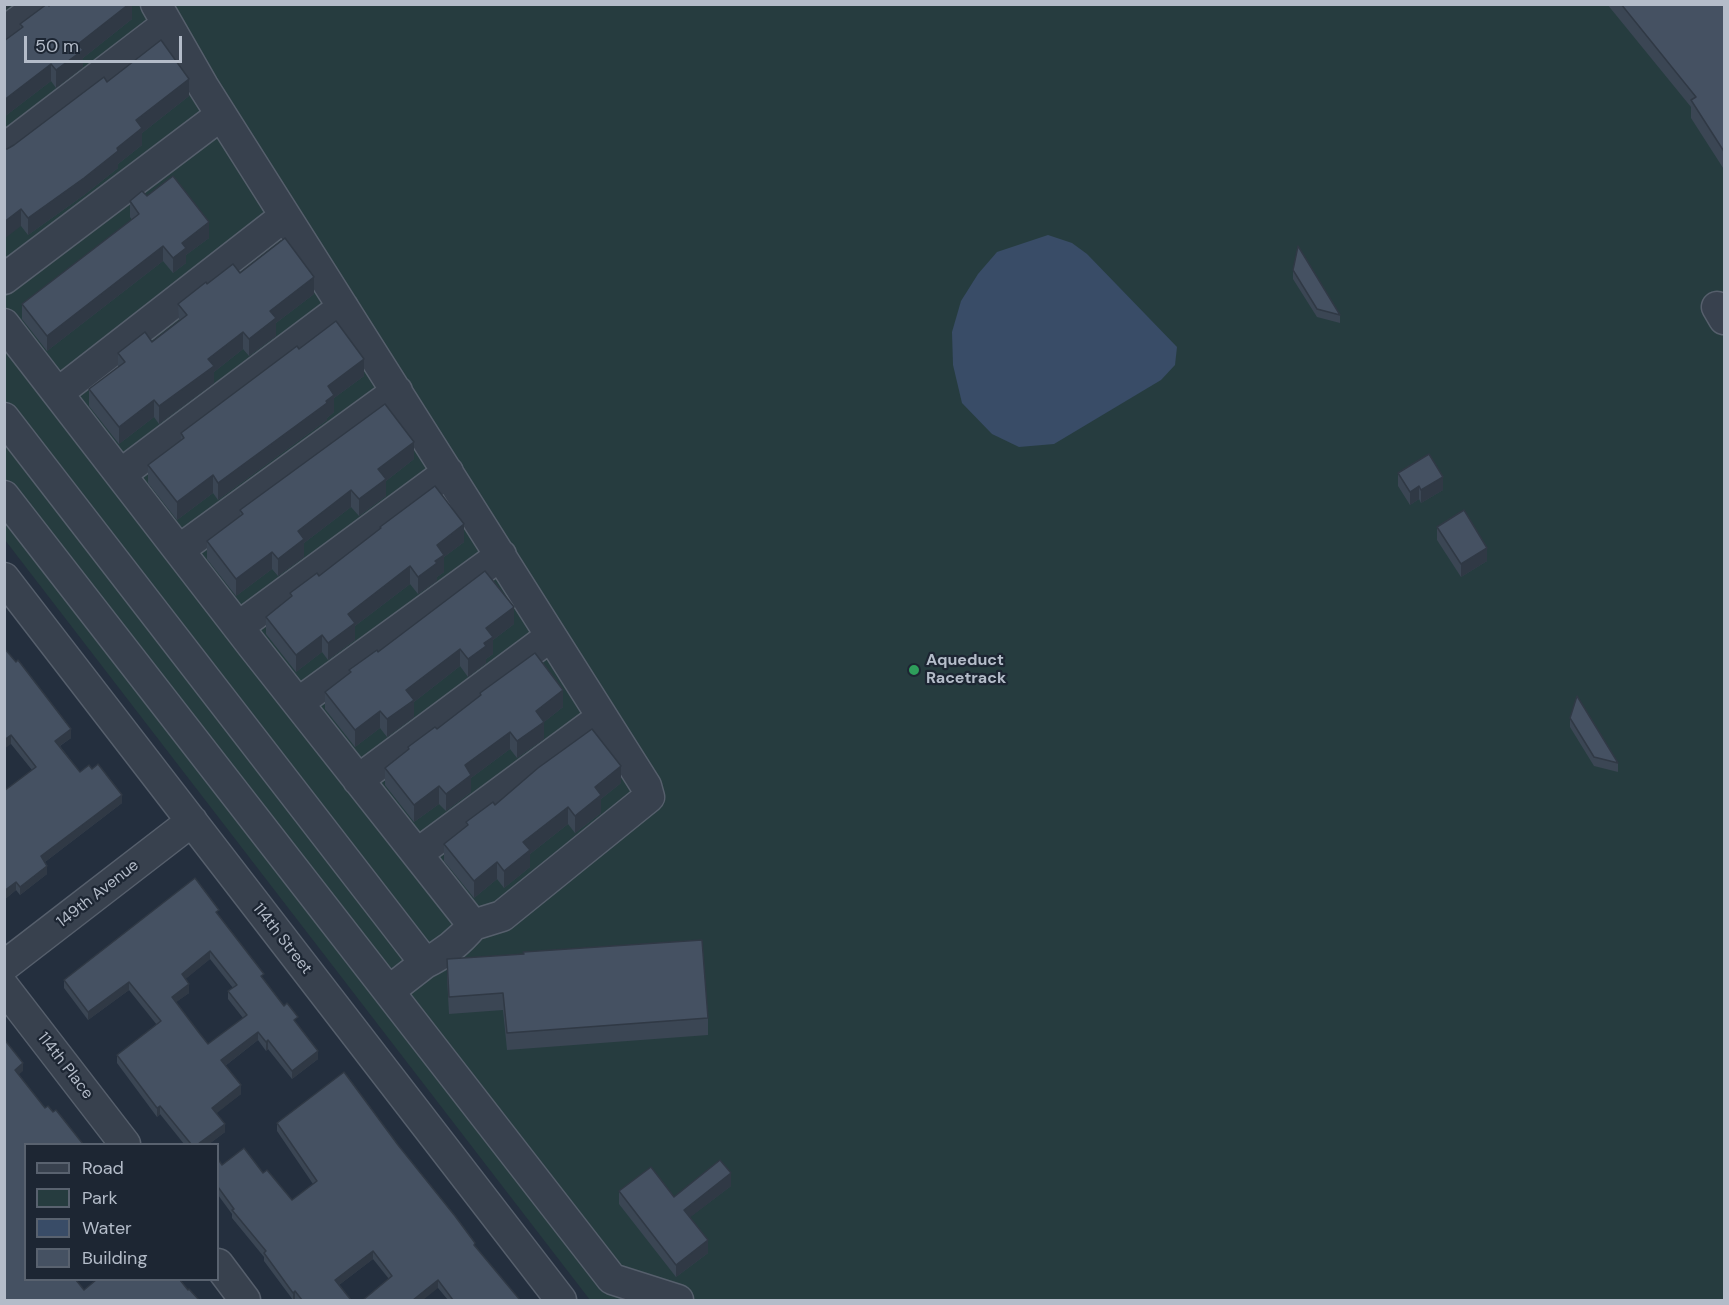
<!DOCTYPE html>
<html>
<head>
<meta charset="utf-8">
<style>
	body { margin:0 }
	#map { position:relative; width:1729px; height:1305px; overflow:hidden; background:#242f3e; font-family:"DM Sans",sans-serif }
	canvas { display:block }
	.frame { position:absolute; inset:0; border:6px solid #b4bcc9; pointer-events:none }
	.legend { position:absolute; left:24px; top:1143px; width:195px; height:138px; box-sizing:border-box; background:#1d2633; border:2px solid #59626f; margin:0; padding:8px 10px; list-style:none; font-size:18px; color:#b4bcc9 }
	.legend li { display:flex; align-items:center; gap:12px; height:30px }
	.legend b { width:30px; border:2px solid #59626f }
	.scale { position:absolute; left:24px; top:36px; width:158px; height:27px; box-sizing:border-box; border:3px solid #b4bcc9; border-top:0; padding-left:8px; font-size:18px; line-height:21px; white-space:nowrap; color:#b4bcc9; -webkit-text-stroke:4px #1d2633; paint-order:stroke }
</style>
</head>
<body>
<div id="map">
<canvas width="1729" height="1305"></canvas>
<div class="frame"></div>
<ul class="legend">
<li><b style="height:8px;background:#38414e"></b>Road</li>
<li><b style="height:16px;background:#263c3f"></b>Park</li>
<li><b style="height:16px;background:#394c67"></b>Water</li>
<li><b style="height:16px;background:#455162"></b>Building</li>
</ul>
<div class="scale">50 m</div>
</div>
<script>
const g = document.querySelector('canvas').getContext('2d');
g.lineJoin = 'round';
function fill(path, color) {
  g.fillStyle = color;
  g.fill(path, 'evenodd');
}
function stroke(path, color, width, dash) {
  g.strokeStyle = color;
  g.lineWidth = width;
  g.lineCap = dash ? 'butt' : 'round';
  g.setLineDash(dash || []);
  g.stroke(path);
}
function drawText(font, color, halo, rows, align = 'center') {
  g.font = font + ' "DM Sans",sans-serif';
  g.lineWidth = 4.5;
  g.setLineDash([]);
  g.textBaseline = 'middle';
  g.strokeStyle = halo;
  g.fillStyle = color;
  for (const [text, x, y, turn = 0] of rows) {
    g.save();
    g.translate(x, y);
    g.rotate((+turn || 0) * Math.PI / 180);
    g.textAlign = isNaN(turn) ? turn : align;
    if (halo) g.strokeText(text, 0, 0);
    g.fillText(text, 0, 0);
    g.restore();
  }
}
fill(new Path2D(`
	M5 5H1724V1300H590L5 540Z`), '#263c3f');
fill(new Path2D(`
	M1048 235 1072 243 1087 254 1177 347 1175 365 1161 380 1054 444 1019 447 992 434 962 403 953 365 952 332 961 301 978 274 997 252Z`), '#394c67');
const minor = new Path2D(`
	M4 32 42 4
	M4 149 167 24
	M4 279 221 115
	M1717 307 1724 319
	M4 324 252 645 473 925 502 916 649 797 646 786 203 86 156 4
	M58 393 285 216
	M4 418 425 963 389 991
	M121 474 343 307
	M4 496 612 1279 678 1300
	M179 550 397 391
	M4 578 561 1300
	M238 627 448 472
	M298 703 501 555
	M358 780 551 636
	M417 854 602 717
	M425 963C444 954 459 942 473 925
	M4 966 192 821
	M4 987 125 1144
	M218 1264 245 1300`);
stroke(minor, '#565f6c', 33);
stroke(minor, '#38414e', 30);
fill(new Path2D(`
	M132 4V19L83 58V67L56 88 51 81 4 117V41L20 29V24L49 6Z
	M1607 4H1725V171L1691 118V107Z
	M107 82 189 96 142 133V145L118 164V168L84 195 28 235 21 226 7 149 14 145Z
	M147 196 209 238 186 255V263L173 273 163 261 47 351 22 319V304L132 220 130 217V201Z
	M1293 270 1340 315V323L1317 317 1293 279Z
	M240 273 314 294 276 323V336L249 356 243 349 214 372V383L159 424 154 417 119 444 89 406V389L118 367V353L152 342 179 321 178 304 207 284Z
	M299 349 364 376 334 398V412L327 418V420L218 500 213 493 177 520 148 483V465L181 441V433Z
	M414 459 386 481V496L359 516 351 507 304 543V557L278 576 272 569 236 596 207 559V541L240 516V510Z
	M1398 473 1443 490 1421 503 1419 499 1410 505 1398 486Z
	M380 527 464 542 444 557V572L437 577V581L418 594 410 584 355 626V640L328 660 322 652 296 672 266 634V617L290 598V593L319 576 380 529Z
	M1437 527 1487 561 1461 577 1437 540Z
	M514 624 493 640V654L486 659V663L468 677 460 666 414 702V717L387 737 380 728 355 747 325 709V692L349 673V670L378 652Z
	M4 648 71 738 60 746 80 772 122 803 45 862 47 874 20 895 16 890 4 900 32 770 11 744Z
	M480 693 563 707 544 722V739L517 758 510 749 471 778V792L446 811 439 804 414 822 385 785V768L408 750V747L437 729 480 696Z
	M1570 718 1618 763V772L1594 766 1570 727Z
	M621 783 601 799V813L575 833 568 824 530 854V867L504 888 497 879 474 898 444 861V844L466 826V822L495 805Z
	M219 916 264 981 298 1025 318 1059 292 1079 268 1049 266 1051 258 1040 225 1066 241 1094 216 1113 225 1132 209 1144H184L160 1114 157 1117 117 1063V1055L157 1025 129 990 88 1020 64 988V980ZM210 959 233 988 228 991V999L243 1018 208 1044 200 1034 176 1002 189 993 185 979Z
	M447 959 708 1018V1035L507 1050 503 1010 449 1014 447 977Z
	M277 1123 398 1145 475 1246 520 1300H448L438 1288 389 1279 373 1259 339 1285 351 1300H297L295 1299 293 1300 264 1261V1257L232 1218V1214L218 1195V1159L222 1165 263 1173 292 1200 313 1184 277 1131Z
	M731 1186 690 1217 708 1253 676 1277 619 1204V1191L674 1197Z`), '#3b4654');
fill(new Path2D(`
	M4 4H12L4 10Z
	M129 4H132V19L83 58V67L56 88V70L78 44Z
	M51 64V81L4 117V100Z
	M189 79V96L142 133V145L118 164V168L84 195 28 235V218L117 148 136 120Z
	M21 209V226L4 239V222Z
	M209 222V238L186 255V263L173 273V258L182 243Z
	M163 246V261L47 351V336Z
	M314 277V294L276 323V336L249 356V339L270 311Z
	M243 332V349L214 372V383L159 424V406L208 359Z
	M364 359V376L334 398V412L327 418V420L218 500V483L328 386Z
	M154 400V417L119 444V427Z
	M414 442V459L386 481V496L359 516V499L378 469Z
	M213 475V493L177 520V502Z
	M1443 477V490L1421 503V490Z
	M1419 486V499L1410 505V492Z
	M351 490V507L304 543V557L278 576V559L298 531Z
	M464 524V542L444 557V572L437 577V581L418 594V577L437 545Z
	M1487 548V561L1461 577V564Z
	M272 552V569L236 596V579Z
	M410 566V584L355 626V640L328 660V643L348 614Z
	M514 607V624L493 640V654L486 659V663L468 677V659L486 628Z
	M322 635V652L296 672V655Z
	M460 649V666L414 702V717L387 737V719L406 690Z
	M563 690V707L544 722V739L517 758V741L536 711Z
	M380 711V728L355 747V730Z
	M71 729V738L55 749V741Z
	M510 732V749L471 778V792L446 811V794L465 765Z
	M11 735V744L4 749V740Z
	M621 766V783L601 799V813L575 833V816L595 787Z
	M439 786V804L414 822V805Z
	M122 795V803L41 865V856Z
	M568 807V824L530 854V867L504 888V871L523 842Z
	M497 862V879L474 898V881Z
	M47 866V874L20 895V887Z
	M16 882V890L4 900V891Z
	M210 951V959L182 982V974Z
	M129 982V990L88 1020V1012Z
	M189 984V993L172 1005V997Z
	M258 1032V1040L221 1069V1060Z
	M268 1040V1049L266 1051V1042Z
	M318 1051V1059L292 1079V1071Z
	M23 1063V1071L15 1078V1070Z
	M241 1085V1094L212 1117V1108Z
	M160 1106V1114L157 1117V1108Z
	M225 1124V1132L209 1144H198Z
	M731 1173V1186L684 1222V1210Z
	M708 1240V1253L676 1277V1265Z
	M373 1251V1259L335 1288V1280Z
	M438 1280V1288L423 1300H413Z
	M295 1291V1299L293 1300V1293Z`), '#303945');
const building = new Path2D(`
	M47 4 49 6 51 4H129L78 44 83 50 56 70 51 64 4 100V41L23 27 20 24Z
	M1621 4H1725V153L1691 100 1696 97Z
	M161 40 189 79 136 120 142 128 117 148 118 151 84 178 28 218 21 209 4 222V149H7L14 145 104 77 107 82Z
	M173 176 209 222 182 243 186 248 173 258 163 246 47 336 22 304 139 214 130 201 142 191 147 196Z
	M285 238 314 277 270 311 276 318 249 339 243 332 208 359 214 366 159 406 154 400 119 427 89 389 125 362 118 353 145 332 152 342 187 315 178 304 206 282 207 284 233 264 240 273Z
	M1298 246 1340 315 1317 309 1293 270Z
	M336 321 364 359 328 386 334 395 326 401 327 403 218 483 213 475 177 502 148 465 184 438 181 433 297 346 299 349Z
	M385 404 414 442 378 469 386 479 359 499 351 490 298 531 304 539 278 559 272 552 236 579 207 541 243 514 240 510Z
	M1429 454 1443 477 1421 490 1419 486 1410 492 1398 473Z
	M435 486 464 524 437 545 444 555 435 561 437 563 418 577 410 566 348 614 355 623 328 643 322 635 296 655 266 617 292 596 290 593 317 573 319 576 381 528 380 527Z
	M1464 510 1487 548 1461 564 1437 527Z
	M485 571 514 607 486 628 493 637 484 643 486 646 468 659 460 649 406 690 414 700 387 719 380 711 355 730 325 692 351 672 349 670 377 650 378 652Z
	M4 648 16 662 18 660 71 729 55 741 80 772 89 765 92 769 98 764 122 795 41 856 47 866 20 887 16 882 4 891V791L36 767 11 735 4 740Z
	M535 653 563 690 536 711 544 722 517 741 510 732 465 765 471 775 446 794 439 786 414 805 385 768 409 749 408 747 435 727 437 729 481 695 480 693Z
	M1577 696 1618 763 1594 757 1570 718Z
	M592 729 621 766 595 787 601 795 575 816 568 807 523 842 530 850 504 871 497 862 474 881 444 844 468 825 466 822 493 802 495 805 538 768Z
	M195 878 219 910 216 912 264 974 261 976 284 1006 287 1003 298 1017 294 1020 318 1051 292 1071 268 1040 266 1042 258 1032 221 1060 241 1085 212 1108 225 1124 198 1144H191L160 1106 157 1108 117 1055 161 1021 129 982 88 1012 64 980ZM210 951 237 985 228 991 247 1015 208 1044 200 1034 172 997 189 984 182 974Z
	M702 940 708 1018 507 1033 503 993 449 997 447 959 524 954 523 952Z
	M4 1039 23 1063 15 1070 45 1108 48 1106 53 1112 56 1110 83 1144H26V1280H76L84 1290 96 1280H180L188 1290 189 1289 199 1300H4Z
	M344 1072 398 1145 455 1216 475 1243 474 1245 520 1300H453L438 1280 413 1300H363L392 1276 373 1251 335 1280 351 1300H302L295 1291 293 1293 264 1253 266 1251 232 1210 234 1209 218 1187V1159L222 1165 244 1148 263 1173 267 1170 292 1200 317 1181 277 1123Z
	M720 1160 731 1173 684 1210 708 1240 676 1265 619 1191 651 1167 674 1197Z`);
fill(building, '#455162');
stroke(building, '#303945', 1.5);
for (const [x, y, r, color] of [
	[914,670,6,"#2e9e5b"]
]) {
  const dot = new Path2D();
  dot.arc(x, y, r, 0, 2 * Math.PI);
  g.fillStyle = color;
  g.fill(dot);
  stroke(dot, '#1d2633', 2);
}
drawText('bold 16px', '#b4bcc9', '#1d2633', [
	["Aqueduct",926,661],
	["Racetrack",926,679]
], 'left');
drawText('16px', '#b4bcc9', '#1d2633', [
	["149th Avenue",98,894,-38],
	["114th Street",282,939,52],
	["114th Place",65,1066,52]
]);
</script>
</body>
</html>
